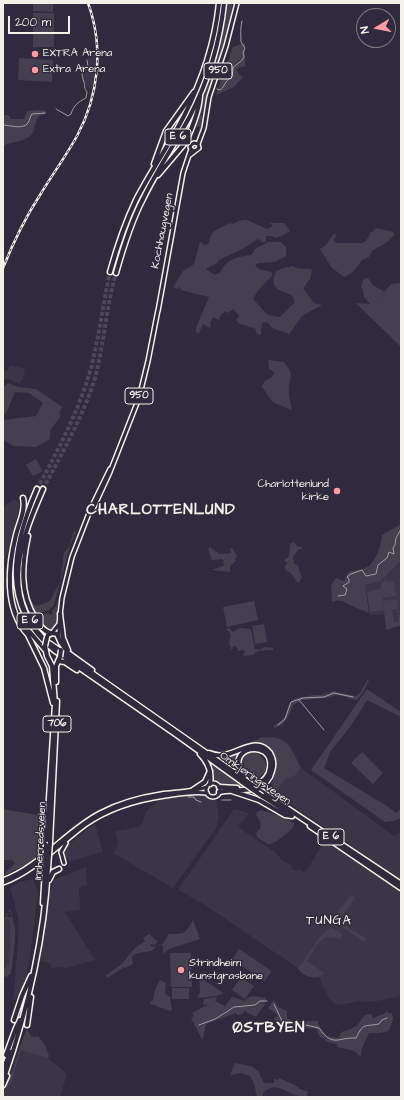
<!DOCTYPE html>
<html>
<head>
<meta charset="utf-8">
<style>
	body { margin:0 }
	#map { position:relative; width:404px; height:1100px; overflow:hidden; background:#2f2a3d; font-family:"Architects Daughter",sans-serif }
	canvas { display:block }
	.frame { position:absolute; inset:0; border:4px solid #f4f1e8; pointer-events:none }
	.north { position:absolute; left:356px; top:8px; width:40px; height:40px; box-sizing:border-box; background:#2f2a3d; border:1px solid #7e7a81; border-radius:50%; rotate:260deg; font-size:11px; font-weight:700; line-height:16px; text-align:center; color:#f4f1e8 }
	.north::after { content:''; display:block; margin:auto; width:14px; height:18px; background:#ff9aa2; clip-path:polygon(50% 0,100% 100%,50% 72%,0 100%) }
	.scale { position:absolute; left:8px; top:16px; width:62px; height:18px; box-sizing:border-box; border:2px solid #f4f1e8; border-top:0; padding-left:5px; font-size:12px; line-height:14px; white-space:nowrap; color:#f4f1e8; -webkit-text-stroke:3px #2f2a3d; paint-order:stroke }
</style>
</head>
<body>
<div id="map">
<canvas width="404" height="1100"></canvas>
<div class="frame"></div>
<div class="north">N</div>
<div class="scale">200 m</div>
</div>
<script>
const g = document.querySelector('canvas').getContext('2d');
g.lineJoin = 'round';
function fill(path, color) {
  g.fillStyle = color;
  g.fill(path, 'evenodd');
}
function stroke(path, color, width, dash) {
  g.strokeStyle = color;
  g.lineWidth = width;
  g.lineCap = dash ? 'butt' : 'round';
  g.setLineDash(dash || []);
  g.stroke(path);
}
function drawText(font, color, halo, rows, align = 'center') {
  g.font = font + ' "Architects Daughter",sans-serif';
  g.lineWidth = 3;
  g.setLineDash([]);
  g.textBaseline = 'middle';
  g.strokeStyle = halo;
  g.fillStyle = color;
  for (const [text, x, y, turn = 0] of rows) {
    g.save();
    g.translate(x, y);
    g.rotate((+turn || 0) * Math.PI / 180);
    g.textAlign = isNaN(turn) ? turn : align;
    if (halo) g.strokeText(text, 0, 0);
    g.fillText(text, 0, 0);
    g.restore();
  }
}
fill(new Path2D(`
	M97 52 96 70 93 90 87 87 82 75 89 66 87 56Z
	M10 365 25 369 23 379 19 383 8 379 3 380V371H8Z
	M14 499 21 505 3 567V507Z
	M401 561V625L386 630 385 614 370 615 365 585 381 581Z
	M301 767V768L394 836 401 832V880L274 793 287 776H291L294 777Z
	M182 794H202L211 798 217 802 219 817 216 828 173 888 113 853 115 851 118 843 116 833 117 831 139 827 142 824 146 811 159 800Z
	M234 809 249 813 238 827 276 853 282 860 292 866 291 868 296 871 299 869 305 873 325 840 401 891V996L377 1001 361 1002 359 1001 339 1005 335 1004 329 998 319 977H311L202 903 178 890Z
	M95 823 103 852 70 861 65 857 64 848Z
	M86 867 87 885 79 887 80 910 65 912 95 960 67 968 58 967 52 968 49 963 40 961 46 911 53 880Z
	M33 879 38 892 29 965 22 989 13 1002 19 928 18 916 10 888 19 882Z
	M12 919 10 973 3 972V920Z
	M20 1049 48 1058 67 1074 60 1097H3Z`), '#3b3647');
fill(new Path2D(`
	M33 3H53V12L33 11Z
	M227 3H232L230 25 221 60 201 115 203 117 202 128 196 126 198 121H196L219 48Z
	M33 13H54V47H33Z
	M245 43V66L236 69 240 75 243 77 234 87 216 95 233 47Z
	M19 58 53 60 52 82 18 80Z
	M40 110 46 111V114L39 116C37 118 36 122 35 125 34 127 35 129 34 131 29 142 12 141 3 146V115H8L11 119H24L27 111Z
	M243 220H247L267 229 273 226 270 223H284L290 231 284 235 276 238 272 236H266V240L264 243 258 239 244 248 219 260 217 263 206 269 215 275 220 273C225 260 239 256 251 255L255 249 268 242H281L286 247V256L275 262 258 263 255 266 259 269 272 272V276C265 282 257 291 253 299L268 315 280 317 294 303C294 302 294 298 293 297 289 289 266 295 276 271L283 268 293 266C297 270 306 268 312 269L310 279 303 288 314 303 322 305 302 316 289 334 272 328C269 323 268 321 262 323L261 335 257 334 255 328C248 328 245 324 239 324L236 320 239 316 233 309 228 313 225 311 220 316 219 320 213 317 210 323 211 326 210 328 203 324 199 333H197L196 332V328L209 297 181 290 180 287 177 289 173 287 183 271 194 264 200 242 205 245 209 243C210 230 220 228 230 223L232 224 236 223V222Z
	M376 228 393 232 394 235C391 238 388 242 384 244 377 249 373 247 369 257L362 260C356 268 355 273 344 277L331 267 320 249C327 246 329 239 334 234L336 235 334 240 336 243H362L366 241 371 232H373L374 229Z
	M366 278H368L373 285 384 292 378 300 371 305 377 301 391 284 401 283V347L356 303 370 304 364 297 363 290 361 287 363 280Z
	M268 360 284 362C296 377 288 377 289 393 289 398 291 405 292 410 288 408 275 404 273 402 271 400 263 389 262 386L265 381 272 377 274 372 269 369Z
	M8 383 18 387 36 389 62 407 59 414 61 416 51 429 49 440 36 447 14 446 4 441 3 420 36 416 43 403 29 393 15 392 6 413 3 415V387Z
	M36 459 43 471 33 476 26 465Z
	M401 524V561L381 581 365 585 369 613C365 611 361 610 357 608 348 605 341 597 332 602L331 585 336 578 344 581 348 572C354 570 364 570 369 566 376 560 382 544 382 535Z
	M74 531 76 532 70 546 54 605 49 610 37 614 38 616 48 613 50 615 52 614V611L56 606 60 596 56 624 53 630H49C31 623 26 590 24 573L27 574C26 584 26 601 37 606L48 602 51 599 60 582 64 552 69 547Z
	M294 542 297 546 302 547 301 549 298 550 293 557 294 564 298 565 299 570 302 578 300 580V582H297L290 572 285 570V565L288 564 284 560 289 557 290 544Z
	M210 547 219 554 231 553 230 549 232 548 237 556 235 559 236 561 230 566V572L212 570 225 565 223 563 224 561 222 559 212 560 208 549Z
	M386 579 387 582 394 581 396 594 399 595 383 598 381 585Z
	M381 589 384 610 370 612 367 592Z
	M396 599H397L399 613H398L397 609 392 610 394 623 399 622 398 615H400L401 625 386 630 383 601Z
	M254 601 258 620 227 627 223 607Z
	M264 624 267 642 255 644 252 626Z
	M229 628 233 632C239 627 244 627 251 630L255 649 260 650 264 647 273 648V650L258 651 253 655 243 656 245 650 238 651 236 646 232 647 233 649H231L229 643 231 634 226 629Z
	M368 679 369 680C366 687 362 696 356 700L338 695 333 696 326 698 302 700 293 705C289 715 287 724 275 728L273 726 282 720 285 716 289 704 294 699 300 697H304L313 695H321L333 691 356 696 360 693Z
	M367 689 401 712V717L367 700 350 727 330 752 324 768 387 806 396 813 401 809V818L393 821 385 822 311 770Z
	M261 737C266 738 272 737 277 738 290 741 295 757 301 767L294 777 291 776 289 778 287 777 274 793C269 782 276 777 276 766 276 752 262 741 249 744 245 745 241 747 237 749L244 744 257 740Z
	M244 750C237 757 235 762 238 772L216 757H227Z
	M251 751C260 753 271 762 264 773 262 775 258 778 256 780L250 777 240 769C240 758 240 755 251 751Z
	M362 752 383 773 373 784 351 763Z
	M210 761 244 786H225L218 782 213 780V772Z
	M3 809 37 815 42 820 41 853 34 860 6 875 5 873 15 863 12 860H3Z
	M261 810 281 816 294 823 293 828C288 832 275 845 268 844 265 843 260 839 257 837L256 833 261 827 260 822 256 814 257 812Z
	M351 895 355 898 341 917 340 920C347 930 357 932 366 938L364 942 341 926 336 919 339 910Z
	M10 910 12 913C12 920 15 924 15 931 15 945 13 959 11 973L6 977 3 976V969H6V964H9L11 929 8 919 3 920V918L6 917V913L9 914H7V917H12L11 912 7 911Z
	M193 920 200 939 169 949 163 954V947L161 945C165 942 165 938 169 934 187 934 184 934 193 920Z
	M331 928 343 934 341 939 326 937 318 943 307 961 324 973 323 975C314 980 305 977 298 969L299 967 323 933Z
	M149 934 158 942 154 945 152 944 150 945 152 947 156 946 152 951 138 953 132 956 133 964 125 968 124 967 108 978 106 975 122 964 134 949 145 941 143 938Z
	M239 949 270 970 271 972 265 981 234 961 232 959Z
	M170 953H191L192 987H171Z
	M199 976 223 993 217 996 197 998 200 992Z
	M241 977 254 986 245 999 232 990Z
	M160 980 166 983 165 994 170 997 172 1010 169 1011 149 1003 153 1000 155 990Z
	M172 988H189V999H172Z
	M254 996 266 998V1002L259 1004 266 1003 256 1017 244 1011 243 1014 238 1015 236 1013 206 1024 203 1039H202L191 1018 194 1016 192 1013 207 1005 206 1004 203 1005 204 999 217 997 215 1001 225 1006 232 997 245 1001 249 997Z
	M274 1000 278 1007 287 1011V1018L296 1022 304 1021H318V1024L327 1036 325 1039 320 1037 316 1029C301 1027 283 1033 274 1019L278 1015 268 1008Z
	M387 1011 388 1013H392L393 1019 390 1029C384 1034 377 1033 369 1033L362 1048 361 1057 354 1051 337 1047V1044L325 1041 328 1036 337 1038 340 1037V1034C343 1030 347 1031 351 1029 358 1026 361 1020 365 1015L371 1014 373 1018 382 1014V1015Z
	M27 1029 31 1036 35 1037 38 1036 45 1045 49 1056 48 1058 21 1050 10 1085H8L4 1097H3L17 1057 19 1049Z
	M235 1063 251 1066 258 1071 264 1083H274V1079L278 1080 279 1078 295 1085 300 1089 308 1092 307 1094V1097C288 1097 277 1078 263 1093V1097H257L254 1083 250 1076 241 1073 230 1075Z`), '#454050');
stroke(new Path2D(`
	M217 89 220 90C224 87 224 85 226 82 233 74 232 80 233 68 237 63 241 63 244 57L243 53 245 48 241 42C241 36 240 27 242 21
	M56 109 68 116 71 114C74 105 78 102 86 98L87 92C84 88 85 86 84 82 81 73 81 74 88 67L87 60
	M3 125C9 125 23 130 28 123 30 120 30 116 32 114L45 113
	M338 596 345 595 347 589 343 586 349 582V579L347 577 351 574 362 570 366 576 376 574 378 565 387 558 389 552 394 554 393 548 395 545 396 538 401 529
	M299 700 324 730
	M278 725 285 719 291 702 303 698 324 697 334 693 353 697
	M188 797H194L196 800 201 802
	M222 800H231
	M274 1004 282 1021 286 1024 295 1027 306 1025 319 1028C333 1048 338 1037 356 1038 364 1022 364 1027 379 1024L382 1020 387 1018
	M199 1025 215 1019 228 1011 234 1007 255 1005 260 1001H267`), '#a19ea0', 1);
stroke(new Path2D(`
	M37 489C58 450 79 411 91 368 99 337 103 304 110 272
	M43 489C62 453 83 417 95 378 104 344 106 308 116 273`), '#4d4857', 4, [4, 2]);
const major = new Path2D(`
	M198 144 204 128 209 97 226 46 237 3
	M190 155 199 148 198 144 194 143 191 145 190 147 192 150 195 151
	M158 311 183 173 191 149
	M89 514 93 509 110 472 139 398 148 361 158 310
	M52 633 59 624
	M59 636V624L62 598 72 557 91 508 110 469
	M206 790a7 7 0 1 1 14 0a7 7 0 1 1-14 0Z
	M64 863 61 852 66 843
	M3 880C41 866 65 831 100 813 119 803 141 797 161 794 176 792 192 792 207 787
	M3 883C35 871 58 845 85 825 108 809 137 800 165 796 178 794 193 791 207 793`);
const highway = new Path2D(`
	M186 141C192 128 199 111 200 96
	M154 164 166 131 194 92
	M158 175 185 143
	M110 272C117 247 125 223 136 200 151 171 169 145 184 116 202 81 215 42 219 3
	M116 273C123 248 131 222 143 199 157 170 175 144 190 116 208 81 220 42 224 3
	M37 489C12 547 0 606 54 650L177 735 242 782
	M23 498C26 510 19 523 16 535 8 566 4 609 28 635
	M28 536C22 564 19 592 35 618 39 625 43 631 50 633
	M60 614 63 638 68 650
	M23 624 46 651
	M27 633 44 668 53 703
	M48 635 52 633 57 634 61 643
	M42 637C0 593 22 537 43 489
	M60 641 67 652 92 670
	M49 643 245 780
	M45 646 47 656 52 666 55 704 46 845
	M58 661 65 662 77 670
	M56 682V666L60 657
	M209 753C214 755 219 756 224 755 239 753 257 736 270 753 273 758 274 765 272 771 266 796 237 788 219 792
	M200 754C208 762 212 772 210 784
	M244 778C221 745 275 738 270 768 269 777 262 783 254 786
	M219 787 237 788
	M258 789 401 884
	M193 790 205 782 210 771
	M232 791 259 800 285 815 292 816
	M262 796 292 815
	M310 826 401 888
	M50 842 57 701
	M49 880 53 872 59 869
	M43 903 45 869
	M14 1020 22 996 31 976
	M27 1025 31 997
	M6 1055 16 1028 20 1020
	M3 1071 10 1052
	M4 1078C28 1009 44 942 48 868
	M3 1085 7 1076`);
stroke(major, '#f4f1e8', 6);
stroke(highway, '#f4f1e8', 7);
stroke(major, '#2f2a3d', 3);
stroke(highway, '#2f2a3d', 4);
const rail = new Path2D(`
	M3 268C13 243 25 218 40 195 52 175 66 156 77 136 99 95 104 47 88 3`);
stroke(rail, '#f4f1e8', 2.5);
stroke(rail, '#2f2a3d', 1, [3]);
const highwayBridge = new Path2D(`
	M45 646 47 637
	M60 657 61 650
	M245 780 258 789
	M242 782 262 796
	M48 868 50 842
	M45 869 46 845`);
stroke(highwayBridge, '#f4f1e8', 7, []);
stroke(highwayBridge, '#2f2a3d', 4);
for (const [x, y, r, color] of [
	[35,54,4,"#ff9aa2"],
	[35,70,4,"#ff9aa2"],
	[337,491,4,"#ff9aa2"],
	[181,970,4,"#ff9aa2"]
]) {
  const dot = new Path2D();
  dot.arc(x, y, r, 0, 2 * Math.PI);
  g.fillStyle = color;
  g.fill(dot);
  stroke(dot, '#2f2a3d', 1.5);
}
for (const [x, y, w] of [
	[218,71,28],
	[178,137,26],
	[139,396,28],
	[30,621,26],
	[57,724,28],
	[331,837,26]
]) {
  const box = new Path2D();
  box.roundRect(x - w / 2, y - 8, w, 16, 3);
  g.fillStyle = '#2f2a3d';
  g.fill(box);
  stroke(box, '#f4f1e8', 1);
}
drawText('bold 10px', '#f4f1e8', null, [
	["950",218,71],
	["E 6",178,137],
	["950",139,396],
	["E 6",30,621],
	["706",57,724],
	["E 6",331,837]
]);
drawText('11px', '#f4f1e8', '#2f2a3d', [
	["EXTRA Arena",43,54],
	["Extra Arena",43,70],
	["Charlottenlund",329,485,"right"],
	["kirke",329,498,"right"],
	["Strindheim",189,964],
	["kunstgrasbane",189,977]
], 'left');
drawText('11px', '#f4f1e8', '#2f2a3d', [
	["Kochhaugvegen",163,231,-79],
	["Omkjøringsvegen",255,779,35],
	["Innherredsveien",41,841,-87]
]);
g.letterSpacing = '1px';
drawText('13px', '#f4f1e8', '#2f2a3d', [
	["TUNGA",329,921]
]);
g.letterSpacing = '0px';
g.letterSpacing = '1px';
drawText('bold 15px', '#f4f1e8', '#2f2a3d', [
	["CHARLOTTENLUND",161,511],
	["ØSTBYEN",269,1029]
]);
g.letterSpacing = '0px';
</script>
</body>
</html>
